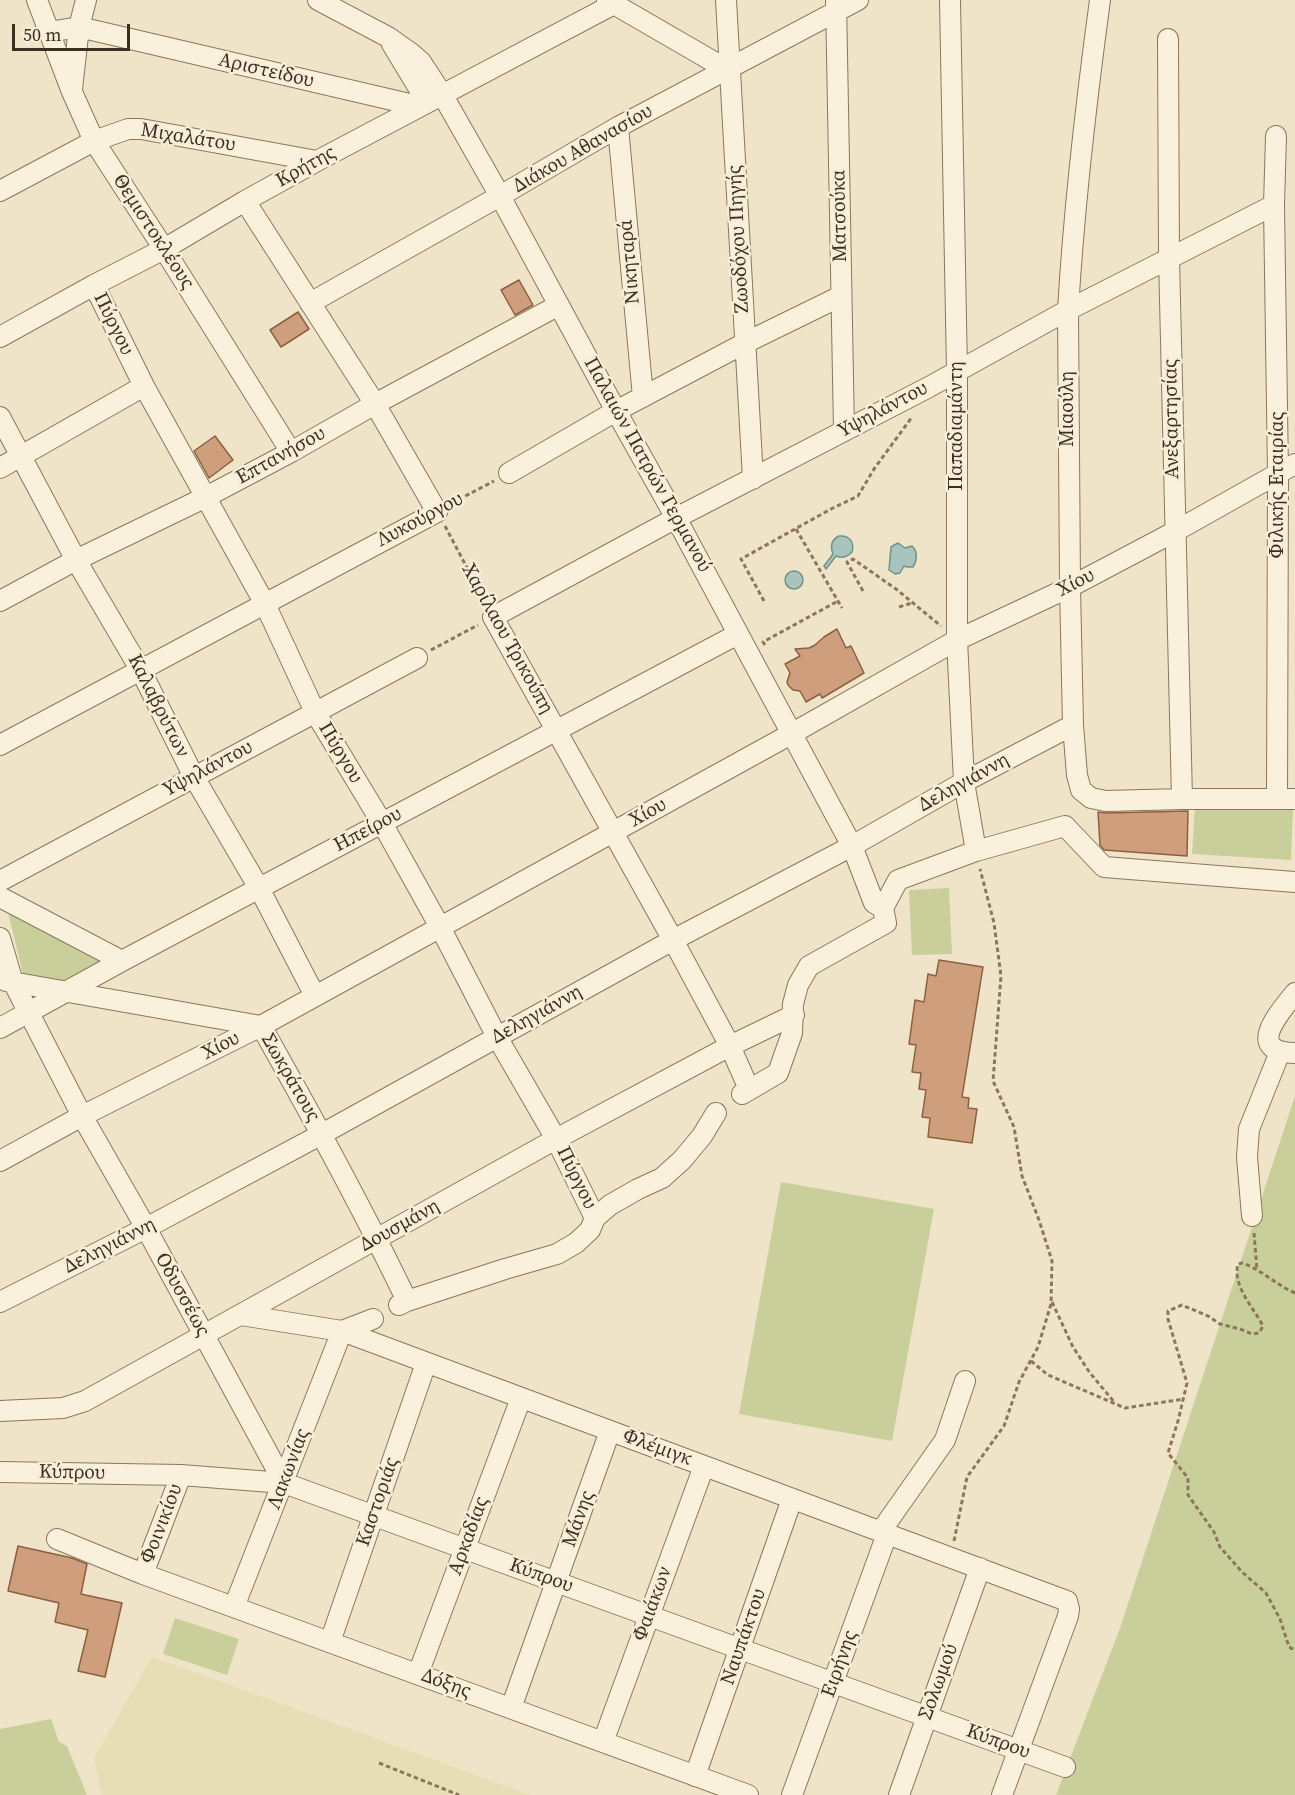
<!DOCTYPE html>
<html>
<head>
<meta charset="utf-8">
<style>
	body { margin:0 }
	#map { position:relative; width:1295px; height:1795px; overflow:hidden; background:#f0e4c8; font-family:"Source Serif 4",serif }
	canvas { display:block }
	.scale { position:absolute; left:12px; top:24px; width:118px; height:27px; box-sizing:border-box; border:3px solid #3d2e20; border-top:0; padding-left:8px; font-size:18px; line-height:21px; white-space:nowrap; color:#3d2e20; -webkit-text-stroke:4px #f7eed8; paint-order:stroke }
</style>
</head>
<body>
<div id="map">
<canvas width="1295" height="1795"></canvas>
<div class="scale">50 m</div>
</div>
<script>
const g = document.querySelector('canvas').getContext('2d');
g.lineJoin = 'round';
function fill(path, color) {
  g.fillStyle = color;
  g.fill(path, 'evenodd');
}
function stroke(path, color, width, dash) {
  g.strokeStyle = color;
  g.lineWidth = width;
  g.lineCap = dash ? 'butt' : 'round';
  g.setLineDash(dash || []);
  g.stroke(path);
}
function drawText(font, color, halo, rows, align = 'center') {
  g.font = font + ' "Source Serif 4",serif';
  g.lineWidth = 5;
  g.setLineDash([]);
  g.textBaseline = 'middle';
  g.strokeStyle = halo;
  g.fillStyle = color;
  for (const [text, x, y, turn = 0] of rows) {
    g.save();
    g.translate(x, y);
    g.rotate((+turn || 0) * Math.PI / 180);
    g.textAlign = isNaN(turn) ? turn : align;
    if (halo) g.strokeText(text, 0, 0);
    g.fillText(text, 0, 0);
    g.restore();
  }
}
fill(new Path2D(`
	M152 1657 225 1683 530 1795H102L94 1758Z`), '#e6deb5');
fill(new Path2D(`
	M1195 804 1293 807 1291 860 1192 854Z
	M949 888 952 954 912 955 909 890Z
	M7 908 111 961 60 985 24 978Z
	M1295 1096V1795H1056L1120 1628Z
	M781 1182 934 1209 892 1441 739 1414Z
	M175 1618 239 1639 227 1675 163 1654Z
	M51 1719 59 1742 67 1746 87 1795H0V1729Z`), '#c9cf9b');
const water = new Path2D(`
	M839 536C849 535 855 542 852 552 847 557 842 559 836 556L826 569 824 566 833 554C830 546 831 540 839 536Z
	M898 543 905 548 912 546C918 551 917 561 913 567H907L904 566 900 573 895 574 889 570 891 547Z
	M785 580a9 9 0 1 1 18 0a9 9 0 1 1-18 0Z`);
fill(water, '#a9c4bc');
stroke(water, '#6f938a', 1.5);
const building = new Path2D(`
	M519 280 533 305 515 315 501 290Z
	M298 312 309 329 281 347 270 330Z
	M215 436 233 460 209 478 194 451Z
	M837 629 846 648 851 646 864 673 822 698 820 694 806 702 800 691 793 690 788 685 787 682 790 673 785 664 800 656 795 649 809 648 815 645 824 637Z
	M1188 811 1187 856 1104 850 1100 845 1098 812 1106 813Z
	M939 960 983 967 962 1097 969 1098 968 1108 977 1109 972 1143 928 1137 930 1118 922 1117 926 1090 919 1089 921 1073 912 1072 916 1045 909 1044 915 1000 924 1002 928 974 936 976Z
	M18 1546 72 1558 87 1564 81 1594 122 1603 105 1677 78 1671 88 1630 55 1622 59 1603 8 1591Z`);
fill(building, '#cf9f7d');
stroke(building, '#8d5f41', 1.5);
const minor = new Path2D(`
	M37 0 72 92 94 141 164 249 291 452
	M318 0 388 37 412 54 421 62 442 94 500 196 616 411 676 518 852 846 874 903 883 908
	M607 0 714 62 730 69
	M726 0 753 479
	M836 0 844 431
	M950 0 957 371V640L964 782 976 851
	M1100 0C1086 103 1074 207 1068 310L1070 587 1073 725 1077 775 1081 790 1091 798 1106 801 1182 799H1295
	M49 32 79 27 418 106
	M1168 39 1169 258 1182 799
	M392 44 427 102
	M72 89 79 27 86 0
	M618 127 643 397
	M1276 136 1274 205 1278 474 1277 798
	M0 191 94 141 128 129H141L317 161
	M94 285 144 386 265 604 315 712 382 823 440 927 497 1037 556 1139 595 1218
	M310 303 500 196 618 127 858 0
	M0 337 94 285 164 249 245 201 317 161 614 4
	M0 417 76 560 140 669 194 777 259 888 315 996
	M0 468 144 386
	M509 473 616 411 745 343 841 296
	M0 601 76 560 206 497 291 452 375 404 559 305
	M0 745 437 512 375 404 245 201
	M0 881 417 658
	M0 897 122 961
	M0 938 13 982 82 1116 146 1228 284 1483
	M6 981 261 1026
	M1295 993C1279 1013 1244 1052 1295 1053
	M261 1026C312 1116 362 1207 407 1301
	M0 1028 122 961 738 634
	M749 1089 730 1046 673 940 493 617 676 518 929 387 1068 310 1274 205
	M742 1094 778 1073 792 1033 793 1004 798 985 809 966 886 923 883 908 898 880 976 851 1065 826 1104 867 1295 882
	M0 1161 82 1116 261 1026 791 734 957 640 1070 587 1174 532 1295 464
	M1252 1216 1247 1157 1249 1129 1280 1052
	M0 1302 146 1228 322 1134 673 940 852 846 964 782 1073 725
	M399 1305 407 1301 505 1269 557 1254 576 1243 590 1230 595 1218 610 1205 638 1189 662 1178 682 1160 702 1136 716 1113
	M241 1315 342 1331 1067 1601 1069 1609 1068 1616 1002 1795
	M342 1331 373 1319
	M0 1411 63 1408 85 1401 556 1139 730 1046 794 1015
	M0 1472 181 1475 284 1483 1065 1767
	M881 1531 945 1440 965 1381
	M57 1539 143 1574 748 1795
	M143 1574 181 1475
	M234 1607 342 1331
	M330 1642 426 1363
	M418 1674 521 1398
	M511 1708 610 1431
	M603 1742 704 1466
	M695 1776 792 1499
	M792 1795 887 1534
	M899 1795 980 1568`);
stroke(minor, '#8d765c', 22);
stroke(new Path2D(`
	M452 503 494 481
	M445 526 485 602
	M796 529 842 608
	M863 591 847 562 853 559 896 589 941 626
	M764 601 741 559 831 509 858 496 874 469 912 417
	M899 607 912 603
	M765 645 763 642 838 601
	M431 650 478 625
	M1254 1233 1257 1270
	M1295 1293C1276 1285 1261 1269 1242 1263L1238 1264C1232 1286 1254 1308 1263 1326L1259 1333 1252 1334 1240 1329 1220 1324 1208 1316 1182 1305 1168 1311V1319L1187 1383 1178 1421 1168 1453 1188 1478V1495L1214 1532 1220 1547 1242 1572 1266 1593 1280 1619 1289 1647 1295 1650
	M1052 1302 1073 1347 1090 1373 1115 1403
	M1031 1361 1048 1375 1125 1408 1184 1399
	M954 1541 967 1477 1004 1426 1019 1382 1038 1347 1051 1304 1052 1261 1039 1220 1022 1176 1014 1127 993 1081 1001 976 994 923 980 869
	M379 1763 459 1795`), '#8d765c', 3, [4.5, 3]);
stroke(minor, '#faf1dc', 20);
drawText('20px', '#3d2e20', '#f7eed8', [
	["Αριστείδου",266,71,13],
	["Μιχαλάτου",188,138,9],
	["Διάκου Αθανασίου",583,149,-30],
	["Κρήτης",306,167,-29],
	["Ματσούκα",840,216,-91],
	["Θεμιστοκλέους",153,232,57],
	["Ζωοδόχου Πηγής",739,239,-93],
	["Νικηταρά",630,262,-95],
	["Πύργου",113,324,64],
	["Μιαούλη",1068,409,-90],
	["Υψηλάντου",883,410,-28],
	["Ανεξαρτησίας",1172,419,-91],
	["Παπαδιαμάντη",957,426,-90],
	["Επτανήσου",281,456,-29],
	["Παλαιών Πατρών Γερμανού",647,465,61],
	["Φιλικής Εταιρίας",1278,485,-90],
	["Λυκούργου",420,520,-28],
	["Χίου",1076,583,-27],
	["Χαρίλαου Τρικούπη",507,639,61],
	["Καλαβρύτων",158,706,63],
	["Πύργου",340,753,59],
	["Υψηλάντου",208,769,-28],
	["Δεληγιάννη",964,783,-29],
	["Χίου",648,813,-29],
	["Ηπείρου",368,830,-28],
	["Δεληγιάννη",537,1015,-29],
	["Χίου",221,1046,-27],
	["Σωκράτους",290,1078,60],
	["Πύργου",576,1178,64],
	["Δουσμάνη",400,1226,-29],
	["Δεληγιάννη",110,1246,-27],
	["Οδυσσέως",182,1295,61],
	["Φλέμιγκ",657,1448,20],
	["Λακωνίας",289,1469,-69],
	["Κύπρου",72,1473,1],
	["Καστοριάς",378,1502,-71],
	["Μάνης",579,1519,-70],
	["Φοινικίου",162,1524,-69],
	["Αρκαδίας",469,1536,-70],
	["Κύπρου",541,1576,20],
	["Φαιάκων",653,1604,-70],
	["Ναυπάκτου",744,1637,-71],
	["Ειρήνης",840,1664,-70],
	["Σολωμού",939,1682,-70],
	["Δόξης",446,1684,20],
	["Κύπρου",998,1742,20]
]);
</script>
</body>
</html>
